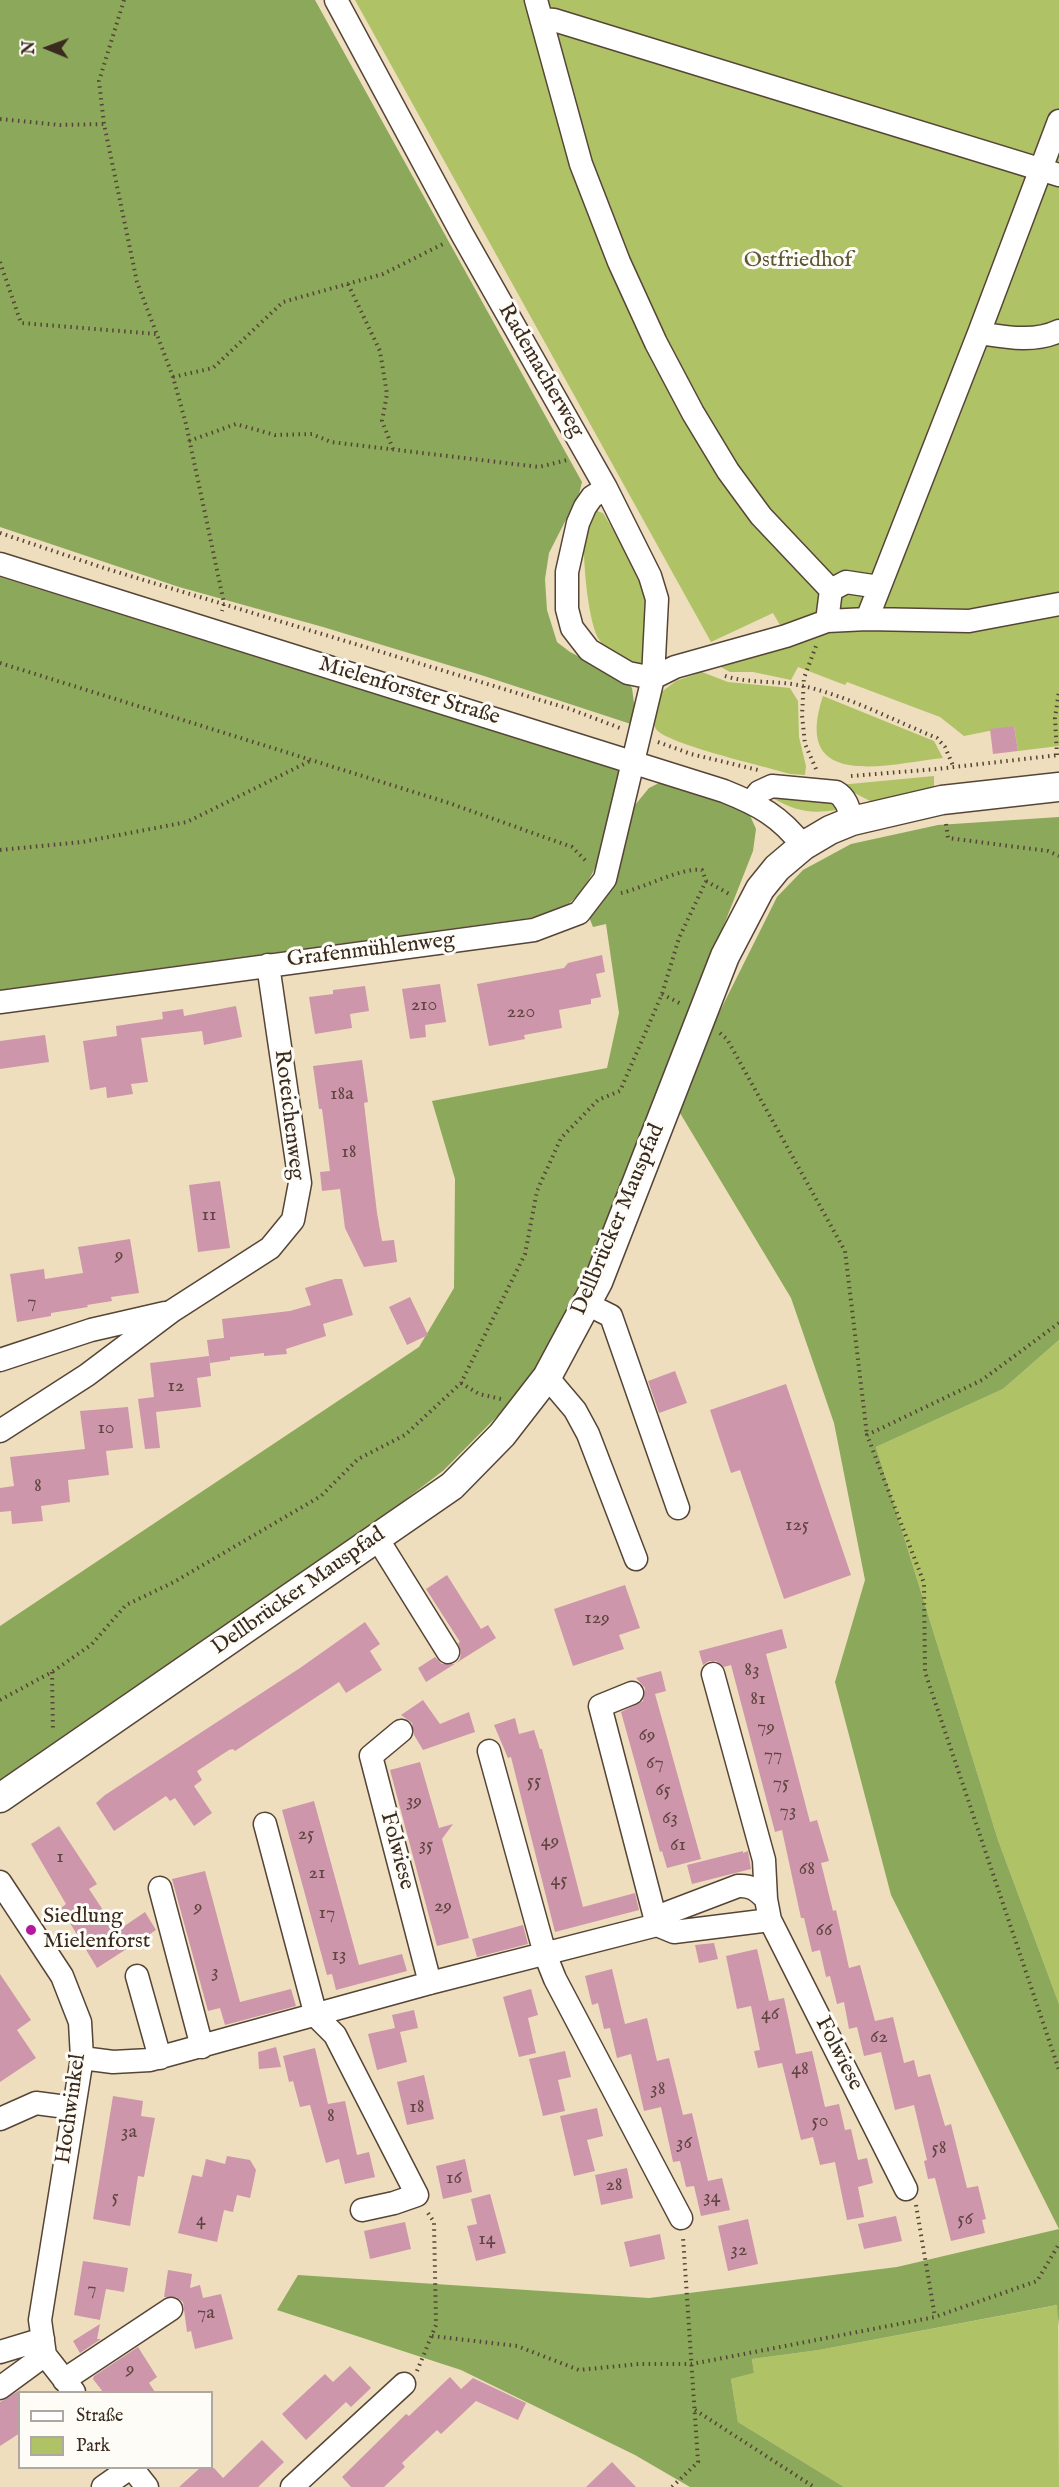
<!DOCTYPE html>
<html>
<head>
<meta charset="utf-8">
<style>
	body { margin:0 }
	#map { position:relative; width:1059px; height:2487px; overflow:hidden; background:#eedebe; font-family:"IM FELL English",serif }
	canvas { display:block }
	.legend { position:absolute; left:18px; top:2391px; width:195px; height:78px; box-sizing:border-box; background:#fdfcf7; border:2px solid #afa8a0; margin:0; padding:8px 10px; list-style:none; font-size:18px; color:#3b2a1e }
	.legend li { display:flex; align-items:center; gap:12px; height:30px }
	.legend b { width:30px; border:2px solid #afa8a0 }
	.north { position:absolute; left:18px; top:18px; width:60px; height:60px; -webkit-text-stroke:4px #fdfcf7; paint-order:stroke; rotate:271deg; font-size:16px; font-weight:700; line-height:24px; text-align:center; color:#3b2a1e }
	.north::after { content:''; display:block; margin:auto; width:21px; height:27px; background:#3b2a1e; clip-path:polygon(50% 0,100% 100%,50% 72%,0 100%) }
</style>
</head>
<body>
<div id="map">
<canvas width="1059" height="2487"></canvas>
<ul class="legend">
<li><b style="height:8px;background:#fff"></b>Straße</li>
<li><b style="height:16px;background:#afc266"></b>Park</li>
</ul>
<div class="north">N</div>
</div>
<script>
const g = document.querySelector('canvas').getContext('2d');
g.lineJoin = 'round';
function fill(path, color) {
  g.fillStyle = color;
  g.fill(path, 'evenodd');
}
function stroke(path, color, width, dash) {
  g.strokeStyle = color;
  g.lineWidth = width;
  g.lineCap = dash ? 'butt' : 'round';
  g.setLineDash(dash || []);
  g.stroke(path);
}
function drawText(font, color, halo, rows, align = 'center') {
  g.font = font + ' "IM FELL English",serif';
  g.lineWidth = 6;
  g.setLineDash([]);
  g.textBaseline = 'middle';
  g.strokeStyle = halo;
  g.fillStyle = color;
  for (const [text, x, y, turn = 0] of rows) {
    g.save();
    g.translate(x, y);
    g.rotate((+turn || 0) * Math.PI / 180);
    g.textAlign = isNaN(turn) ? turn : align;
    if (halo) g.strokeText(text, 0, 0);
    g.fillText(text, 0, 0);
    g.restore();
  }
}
fill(new Path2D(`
	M355 0H1059V746L1018 751 1014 726 964 736 940 717 847 682 845 685 798 667 791 680 753 672H730L717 665 788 639 773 613 711 642Z
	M597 511 603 513 633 563 648 596 647 668C630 667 610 656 600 641 588 625 583 561 584 540 585 529 590 519 597 511Z
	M702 672 728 682 790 688 798 701 799 737 806 766 805 775 790 774C768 767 666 744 656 729 650 719 657 704 660 693L676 681Z
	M823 696 934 741 943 758C888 764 791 792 823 696Z
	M934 776V789L872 802 839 785Z
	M772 794 826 799 833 803 836 810C808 814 797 811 772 798Z
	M1059 1340V2004L998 1840 876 1447 1003 1389Z
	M1058 2305 1059 2487H844L738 2422 731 2379 754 2373 752 2359 819 2350Z`), '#afc266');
fill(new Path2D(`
	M0 0H315L582 482 579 494 549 553 545 579 547 610 557 642 570 652 626 681 632 688 637 726 481 675 323 627 179 587 0 527Z
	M0 577 616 769 621 774C614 815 601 881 566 906 555 913 542 915 530 918L0 990Z
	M659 783 748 811 756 829 753 851 595 1253 547 1351 516 1397 444 1470 401 1503 0 1780V1626L419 1347 454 1288 455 1179 432 1101 607 1068 619 1013 606 924 593 927 586 909 635 805 649 788Z
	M1059 817V1340L1003 1389 876 1447 998 1840 1059 2004V2327L1057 2305 819 2350 752 2359 754 2373 731 2379 738 2422 844 2487H690L635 2455 461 2370 277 2310 298 2275 649 2298 897 2267 1059 2229 891 1895 835 1682 865 1580 834 1423 791 1298 674 1103 777 897 803 870 851 844 938 825Z`), '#8ba85b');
fill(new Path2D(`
	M1014 726 1018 751 993 754 990 729Z
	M602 955 605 972 596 974 601 997 591 999V1004L559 1010 562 1028 524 1035 525 1039 489 1046 477 984 564 968 568 963Z
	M440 984 446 1022 425 1025 426 1037 410 1039 402 989Z
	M365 986 369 1011 350 1014 352 1028 315 1034 309 997 333 994V990Z
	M236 1006 242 1037 204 1045 202 1031 141 1038 148 1082 131 1084 133 1094 107 1098 106 1087 90 1090 83 1041 117 1036 116 1026 163 1019 162 1012 183 1009 184 1016Z
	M45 1035 49 1062 0 1069V1041Z
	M362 1060 368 1102 364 1103 377 1213 382 1241 394 1240 397 1262 364 1267 345 1228 340 1189 322 1191 320 1172 330 1171 322 1109H319L313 1066Z
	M220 1181 230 1248 198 1252 189 1185Z
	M130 1239 139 1293 111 1297 112 1301 87 1305 88 1307 51 1313V1316L17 1322 10 1274 44 1269 45 1279 83 1273 78 1247Z
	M335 1279H342L353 1315 323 1324 326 1336 286 1349 287 1354 264 1356V1353L230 1357V1360L210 1363 207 1340 224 1338 222 1319 290 1311 311 1305 305 1288Z
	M410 1297 428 1335 407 1345 389 1307Z
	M209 1356 211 1376 197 1378 201 1407 156 1412 160 1448 145 1449 138 1399 154 1397 150 1363Z
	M675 1371 687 1403 659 1413 648 1381Z
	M786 1384 851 1575 784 1599 740 1470 731 1473 710 1410Z
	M128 1407 133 1448 106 1451 109 1475 68 1480 70 1502 41 1506 43 1521 12 1524 11 1511 0 1512V1488L14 1486 10 1457 85 1449 80 1411Z
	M447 1575 481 1629 488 1625 496 1638 426 1682 418 1668 435 1657 442 1664H455L460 1659 461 1652 458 1643 460 1642 426 1589Z
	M625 1585 640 1628 619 1635 624 1649 573 1666 554 1609Z
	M365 1622 380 1644 370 1651 382 1670 346 1693 339 1682 235 1751 233 1749 229 1750 197 1771 202 1780 194 1786 212 1813 194 1826 175 1798 170 1801 166 1796 114 1831 96 1803 105 1795 300 1668Z
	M782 1629 787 1648 766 1654 810 1822 817 1820 829 1861 821 1863 833 1911 836 1910 849 1968 860 1965 875 2021 893 2017 904 2063 914 2060 918 2077 930 2074 945 2126 951 2124 967 2188 978 2186 986 2219 982 2220 985 2233 951 2241 935 2178 928 2179 924 2161 927 2160 914 2105 895 2110 881 2052 864 2056 857 2027 849 2029 844 2002 837 2004 830 1976 826 1977 820 1950 812 1952 804 1918H801L782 1830 775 1832 731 1665 724 1667 716 1661H709L703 1665 699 1651Z
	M661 1671 666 1691 655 1694 701 1859 667 1868 662 1851 660 1852 621 1712 643 1701 645 1688 636 1678Z
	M423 1700 440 1724 469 1712 475 1732 423 1750 414 1735 412 1723 401 1715Z
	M515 1718 519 1734 534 1730 540 1749H542L583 1907 635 1893 639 1910 555 1932 511 1757 508 1758 494 1725Z
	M420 1762 439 1828 453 1824 442 1839 469 1938 437 1946 390 1770Z
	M314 1801 359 1965 402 1954 407 1971 336 1990 332 1974 327 1975 282 1810Z
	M59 1826 97 1884 89 1889 117 1931 145 1912 156 1930 97 1968 61 1908 66 1904 31 1844Z
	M743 1851V1853L748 1851 751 1869 692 1884 687 1865Z
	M205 1871 240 2002 291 1989 296 2006 225 2025 220 2008 208 2011 172 1879Z
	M523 1925 528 1944 477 1957 472 1939Z
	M714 1943 718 1959 699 1963 695 1945Z
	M757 1949 769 2001 784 1998 796 2054 812 2051 825 2107 839 2104 845 2130 851 2129 858 2160 867 2158 873 2183 858 2187 864 2217 847 2220 835 2162 820 2165 813 2137 801 2140 782 2063 758 2068 754 2051 760 2050 751 2006 737 2009 726 1956Z
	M612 1969 625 2024 647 2018 657 2061 669 2058 683 2115 692 2113 708 2181 722 2178 730 2210 701 2216 694 2186 686 2187 680 2161 673 2162 661 2107 644 2111 631 2054 617 2058 610 2028 604 2029 598 2003 592 2005 585 1976Z
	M0 1974 31 2020 17 2030 36 2058 0 2082Z
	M531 1989 538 2015 528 2018 536 2053 519 2057 503 1997Z
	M414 2010 418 2028 400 2032 407 2062 377 2070 368 2034 395 2028 392 2015Z
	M276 2047 281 2067 259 2069 258 2052Z
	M315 2048 328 2104 345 2101 357 2155 369 2152 375 2177 345 2184 339 2159 326 2163 310 2105 300 2107 293 2081 289 2082 283 2056Z
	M565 2051 571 2077 558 2080 565 2111 543 2116 529 2059Z
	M424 2075 434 2119 407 2125 397 2082Z
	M113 2096 143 2101 141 2116 155 2118 144 2177 138 2176 130 2226 93 2219Z
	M597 2108 603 2136 587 2140 595 2171 574 2176 560 2116Z
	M227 2156 250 2160 256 2170 250 2198 237 2195 233 2212 224 2210 217 2242 178 2233 192 2175 202 2177 206 2159 225 2164Z
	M465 2159 472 2192 443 2199 436 2166Z
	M627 2168 633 2198 601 2205 595 2175Z
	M490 2194 506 2253 476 2261 467 2226 477 2224 471 2199Z
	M896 2216 902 2241 864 2249 858 2224Z
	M748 2219 758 2264 728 2271 718 2226Z
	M405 2222 411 2249 370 2259 364 2231Z
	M660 2234 665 2259 630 2267 624 2242Z
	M83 2261 128 2268 124 2292 106 2289 100 2320 74 2315Z
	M168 2270 192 2274 190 2288 200 2285 203 2298 221 2294 233 2339 195 2349 191 2331 187 2332 183 2302 176 2297H164Z
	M100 2324 97 2339H101L80 2353 73 2341Z
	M138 2347 157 2377 149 2383 155 2392H103L93 2379 94 2376Z
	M350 2366 371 2388 351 2407 346 2402 306 2440 282 2414 325 2374 333 2382Z
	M450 2377 461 2389 473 2378 526 2403 518 2420 476 2401 441 2434 437 2430 402 2463 405 2467 384 2487H351L342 2477 406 2414 409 2416Z
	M20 2390V2433L0 2446V2402Z
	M262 2440 284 2462 258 2487H179L200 2468H214L223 2478Z
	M612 2462 636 2487H586Z`), '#cd96ab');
const minor = new Path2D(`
	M536 0 581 164 619 262 656 343 693 413 728 471 761 516 831 590 827 621
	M541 19 554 20 1059 175
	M979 333C1005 337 1034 343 1059 331
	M606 488 592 497 585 507 578 523 567 572V609L572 628 589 650 628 673 653 678 675 667 786 636 827 621 867 619 969 621 1059 604
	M0 564 724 791C759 805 780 816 803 846
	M831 590 846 582 879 587
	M867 619 979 333 1059 121
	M751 802 759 792 772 786 836 792C847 798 849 810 852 821
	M0 1002 534 930 579 913 605 879 653 678 657 599 650 576 606 488 462 234 336 0
	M587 1304 611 1316 678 1508
	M0 1360 91 1330 165 1313
	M547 1377 575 1410 588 1434 636 1559
	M0 1431 87 1375 172 1311 270 1248 293 1220 300 1183 268 965
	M377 1538 448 1652
	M713 1674 764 1860 766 1899 770 1920 906 2189
	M632 1693 600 1706 657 1925
	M401 1731 371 1756 430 1983
	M489 1751 545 1954 555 1979 681 2218
	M265 1824 316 2016 335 2035 417 2195 394 2203 362 2210
	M0 1882 62 1976 80 2022 82 2058 40 2320 45 2355 74 2392
	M160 1888 202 2047
	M657 1925 674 1932 770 1920
	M137 1976 160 2058
	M82 2058 113 2062 150 2060 430 1983 657 1925 667 1913 738 1886C751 1885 757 1890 766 1899
	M0 2119 36 2103 74 2108
	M0 2352 43 2339
	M64 2380 171 2309
	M0 2388 45 2355
	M132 2468 147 2487
	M103 2487 130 2468
	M292 2487 404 2384`);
const major = new Path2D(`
	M0 1798 452 1486 502 1435 547 1377 598 1282 725 956 760 889 777 868 803 846 830 830 852 821 942 800 1059 787`);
stroke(minor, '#564536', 25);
stroke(major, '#564536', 31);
stroke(new Path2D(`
	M124 0 99 81 104 124 137 282 173 377 186 424 224 603 222 611
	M0 119 60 125 104 124
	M0 262 21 323 157 334
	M348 284 380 351 387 394 382 421 393 449
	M173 377 213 368 283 302 383 274 443 244
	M189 441 236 424 275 435 312 434 331 442 539 467 567 460
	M0 533 104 568 570 709 620 728
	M0 663 449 803 572 847 587 862
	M725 676C750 684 777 680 803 686 848 696 895 721 937 738L945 747 954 768
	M658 742 691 754 758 770
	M1057 755 1055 718 1059 691
	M816 769 805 744 802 715 804 678 816 646
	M851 776 937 769 1059 755
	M946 824 948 838 1048 851 1059 856
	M0 850 82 842 187 822 310 761
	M706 881 731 895
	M662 994 681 1004
	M720 1033 727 1039 845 1251 867 1435
	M1059 1323 982 1380 867 1435 924 1583 925 1672 1059 2070
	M461 1383 479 1394 501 1399
	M52 1672 53 1732
	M0 1700 52 1672 91 1645 126 1605 174 1582 321 1496 358 1459 405 1435 461 1383 525 1254 537 1191 561 1138 598 1100 620 1091 662 994 679 938 706 881 702 870C682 867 644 888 621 893
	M916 2205 935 2317
	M432 2336 517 2346 579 2370 639 2364H692L935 2317 1037 2281 1059 2244
	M417 2371 436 2325 434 2222 428 2213
	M695 2410 814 2487
	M672 2487 698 2462 683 2237`), '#564536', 4, [1.5, 4.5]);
stroke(minor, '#fff', 22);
stroke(major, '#fff', 28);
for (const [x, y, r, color] of [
	[31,1930,6,"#b5179e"]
]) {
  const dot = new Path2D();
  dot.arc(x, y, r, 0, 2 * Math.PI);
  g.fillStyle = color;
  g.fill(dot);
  stroke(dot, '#fdfcf7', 2);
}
drawText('20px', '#604541', null, [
	["210",424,1006],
	["220",521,1013],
	["18a",342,1095],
	["18",349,1153],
	["11",209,1216],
	["9",119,1256],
	["7",32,1303],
	["12",176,1387],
	["10",106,1429],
	["8",38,1487],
	["125",797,1526],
	["129",597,1619],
	["83",752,1671],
	["81",758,1700],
	["79",766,1728],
	["69",647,1736],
	["77",773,1756],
	["67",655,1764],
	["55",534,1782],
	["75",781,1784],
	["65",663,1791],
	["39",414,1802],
	["73",788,1812],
	["63",670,1819],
	["25",306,1835],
	["49",550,1842],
	["35",426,1846],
	["61",678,1846],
	["1",60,1858],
	["68",807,1870],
	["21",317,1874],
	["45",559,1881],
	["29",443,1907],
	["9",198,1908],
	["17",327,1914],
	["66",824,1931],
	["13",339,1956],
	["3",215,1973],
	["46",770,2015],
	["62",879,2038],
	["48",800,2070],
	["38",658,2090],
	["18",417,2108],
	["8",331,2117],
	["50",820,2122],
	["3a",129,2133],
	["36",684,2144],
	["58",939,2149],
	["16",454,2179],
	["28",614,2186],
	["5",115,2198],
	["34",712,2198],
	["56",965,2220],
	["4",201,2221],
	["14",487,2240],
	["32",739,2251],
	["7",92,2290],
	["7a",206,2314],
	["9",130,2370]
]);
drawText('22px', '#5e5834', '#fdfcf7', [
	["Ostfriedhof",798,261]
]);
drawText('22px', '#3b2a1e', '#fdfcf7', [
	["Rademacherweg",540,371,60],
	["Mielenforster Straße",409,692,17],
	["Grafenmühlenweg",371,951,-7],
	["Roteichenweg",288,1115,83],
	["Dellbrücker Mauspfad",619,1220,-67],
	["Dellbrücker Mauspfad",299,1592,-35],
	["Folwiese",396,1851,75],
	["Folwiese",838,2054,63],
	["Hochwinkel",72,2109,-82]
]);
drawText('22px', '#3b2a1e', '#fdfcf7', [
	["Siedlung",43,1917],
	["Mielenforst",43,1942]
], 'left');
</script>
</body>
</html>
